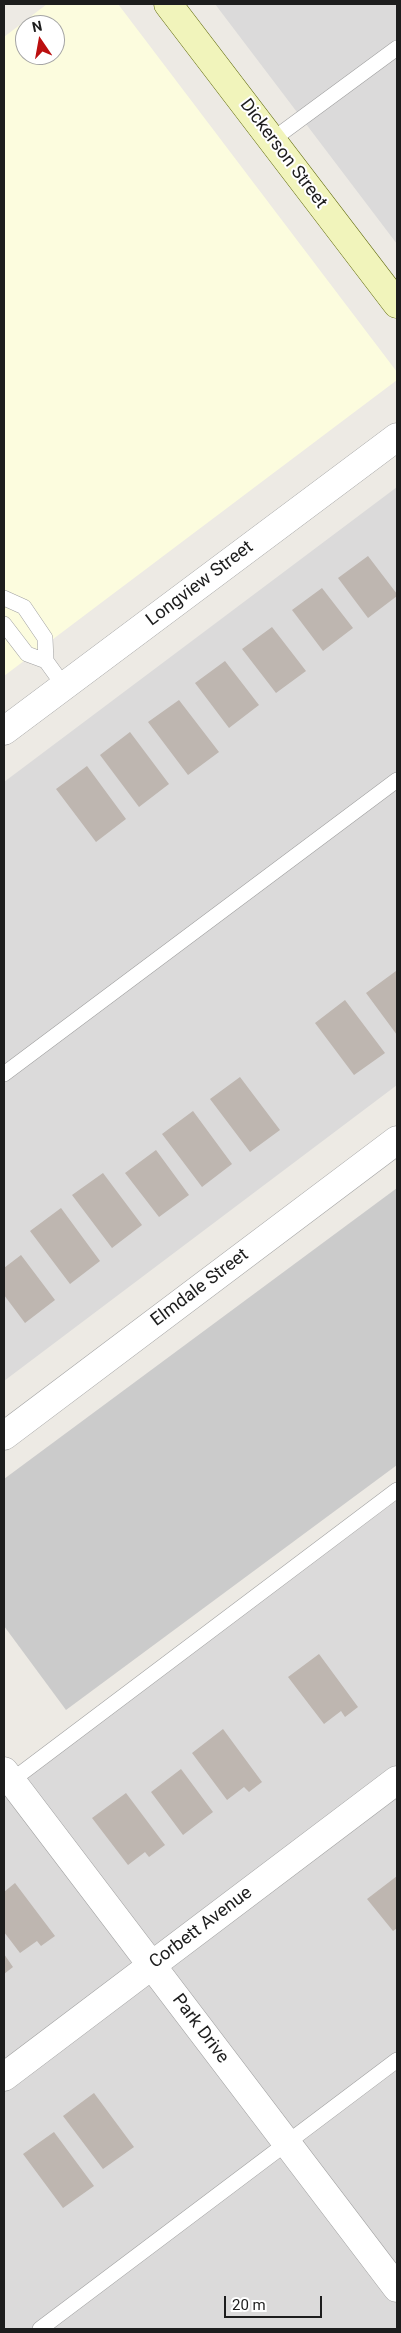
<!DOCTYPE html>
<html>
<head>
<meta charset="utf-8">
<style>
	body { margin:0 }
	#map { position:relative; width:401px; height:2333px; overflow:hidden; background:#edeae4; font-family:Roboto,sans-serif }
	canvas { display:block }
	.frame { position:absolute; inset:0; border:5px solid #1d1d1d; pointer-events:none }
	.north { position:absolute; left:15px; top:15px; width:50px; height:50px; box-sizing:border-box; background:#fff; border:1px solid #a5a5a5; border-radius:50%; rotate:348deg; font-size:14px; font-weight:700; line-height:20px; text-align:center; color:#1d1d1d }
	.north::after { content:''; display:block; margin:auto; width:18px; height:22px; background:#bb0f0f; clip-path:polygon(50% 0,100% 100%,50% 72%,0 100%) }
	.scale { position:absolute; left:224px; top:2296px; width:98px; height:22px; box-sizing:border-box; border:2px solid #1d1d1d; border-top:0; padding-left:6px; font-size:15px; line-height:18px; white-space:nowrap; color:#1d1d1d; -webkit-text-stroke:4px #fff; paint-order:stroke }
</style>
</head>
<body>
<div id="map">
<canvas width="401" height="2333"></canvas>
<div class="frame"></div>
<div class="north">N</div>
<div class="scale">20 m</div>
</div>
<script>
const g = document.querySelector('canvas').getContext('2d');
g.lineJoin = 'round';
function fill(path, color) {
  g.fillStyle = color;
  g.fill(path, 'evenodd');
}
function stroke(path, color, width, dash) {
  g.strokeStyle = color;
  g.lineWidth = width;
  g.lineCap = dash ? 'butt' : 'round';
  g.setLineDash(dash || []);
  g.stroke(path);
}
function drawText(font, color, halo, rows, align = 'center') {
  g.font = font + ' Roboto,sans-serif';
  g.lineWidth = 4;
  g.setLineDash([]);
  g.textBaseline = 'middle';
  g.strokeStyle = halo;
  g.fillStyle = color;
  for (const [text, x, y, turn = 0] of rows) {
    g.save();
    g.translate(x, y);
    g.rotate((+turn || 0) * Math.PI / 180);
    g.textAlign = isNaN(turn) ? turn : align;
    if (halo) g.strokeText(text, 0, 0);
    g.fillText(text, 0, 0);
    g.restore();
  }
}
fill(new Path2D(`
	M215 4H397V244Z
	M397 487V1085L4 1381V782Z
	M397 1500V2329H4V1793Z`), '#dbdada');
fill(new Path2D(`
	M47 4H118L397 372V380L4 676V37ZM25 25H55V55H25Z`), '#fcfcde');
fill(new Path2D(`
	M397 1188V1465L66 1710 4 1626V1479Z`), '#cbcbcb');
fill(new Path2D(`
	M368 556 397 594V596L368 618 338 578Z
	M322 588 353 628 323 651 292 610Z
	M272 627 306 671 276 693 242 649Z
	M225 661 259 705 229 728 195 683Z
	M179 700 219 752 188 775 148 722Z
	M130 732 169 784 139 807 100 755Z
	M87 766 126 819 96 842 56 789Z
	M396 971 397 972V1035L366 993Z
	M345 1000 385 1053 354 1075 315 1023Z
	M240 1077 280 1130 250 1152 210 1099Z
	M193 1111 232 1164 202 1187 162 1134Z
	M156 1150 189 1195 159 1217 125 1173Z
	M103 1173 142 1225 112 1248 72 1195Z
	M61 1208 100 1261 70 1284 30 1231Z
	M21 1255 55 1300 25 1323 4 1295V1268Z
	M319 1654 358 1707 345 1717 341 1711 324 1724 288 1677Z
	M223 1729 262 1782 249 1792 244 1787 227 1800 192 1753Z
	M181 1769 213 1812 183 1835 151 1792Z
	M126 1793 165 1845 149 1857 145 1852 128 1865 92 1818Z
	M397 1876V1928L393 1931 367 1899Z
	M15 1883 55 1936 41 1946 37 1941 20 1953 4 1932V1892Z
	M4 1954 13 1967 4 1974Z
	M94 2093 134 2147 103 2169 63 2116Z
	M54 2132 94 2186 63 2208 23 2154Z`), '#beb6b0');
const lane = new Path2D(`
	M272 140 397 48
	M4 598 24 607 45 638 46 661
	M4 624 27 654 46 661 64 686
	M4 1074 397 780
	M7 1784 397 1490
	M40 2329 397 2060`);
const street = new Path2D(`
	M4 731 397 437
	M4 1436 397 1140
	M4 1771 397 2288
	M4 2077 397 1780`);
const secondary = new Path2D(`
	M168 4 397 304`);
stroke(lane, '#a1a1a1', 16);
stroke(street, '#a1a1a1', 29);
stroke(secondary, '#616b0d', 29);
stroke(lane, '#fff', 15);
stroke(street, '#fff', 28);
stroke(secondary, '#f1f4bb', 28);
drawText('18px', '#1d1d1d', '#fff', [
	["Dickerson Street",283,154,53],
	["Longview Street",200,584,-37],
	["Elmdale Street",200,1288,-37],
	["Corbett Avenue",201,1928,-37],
	["Park Drive",200,2029,53]
]);
</script>
</body>
</html>
